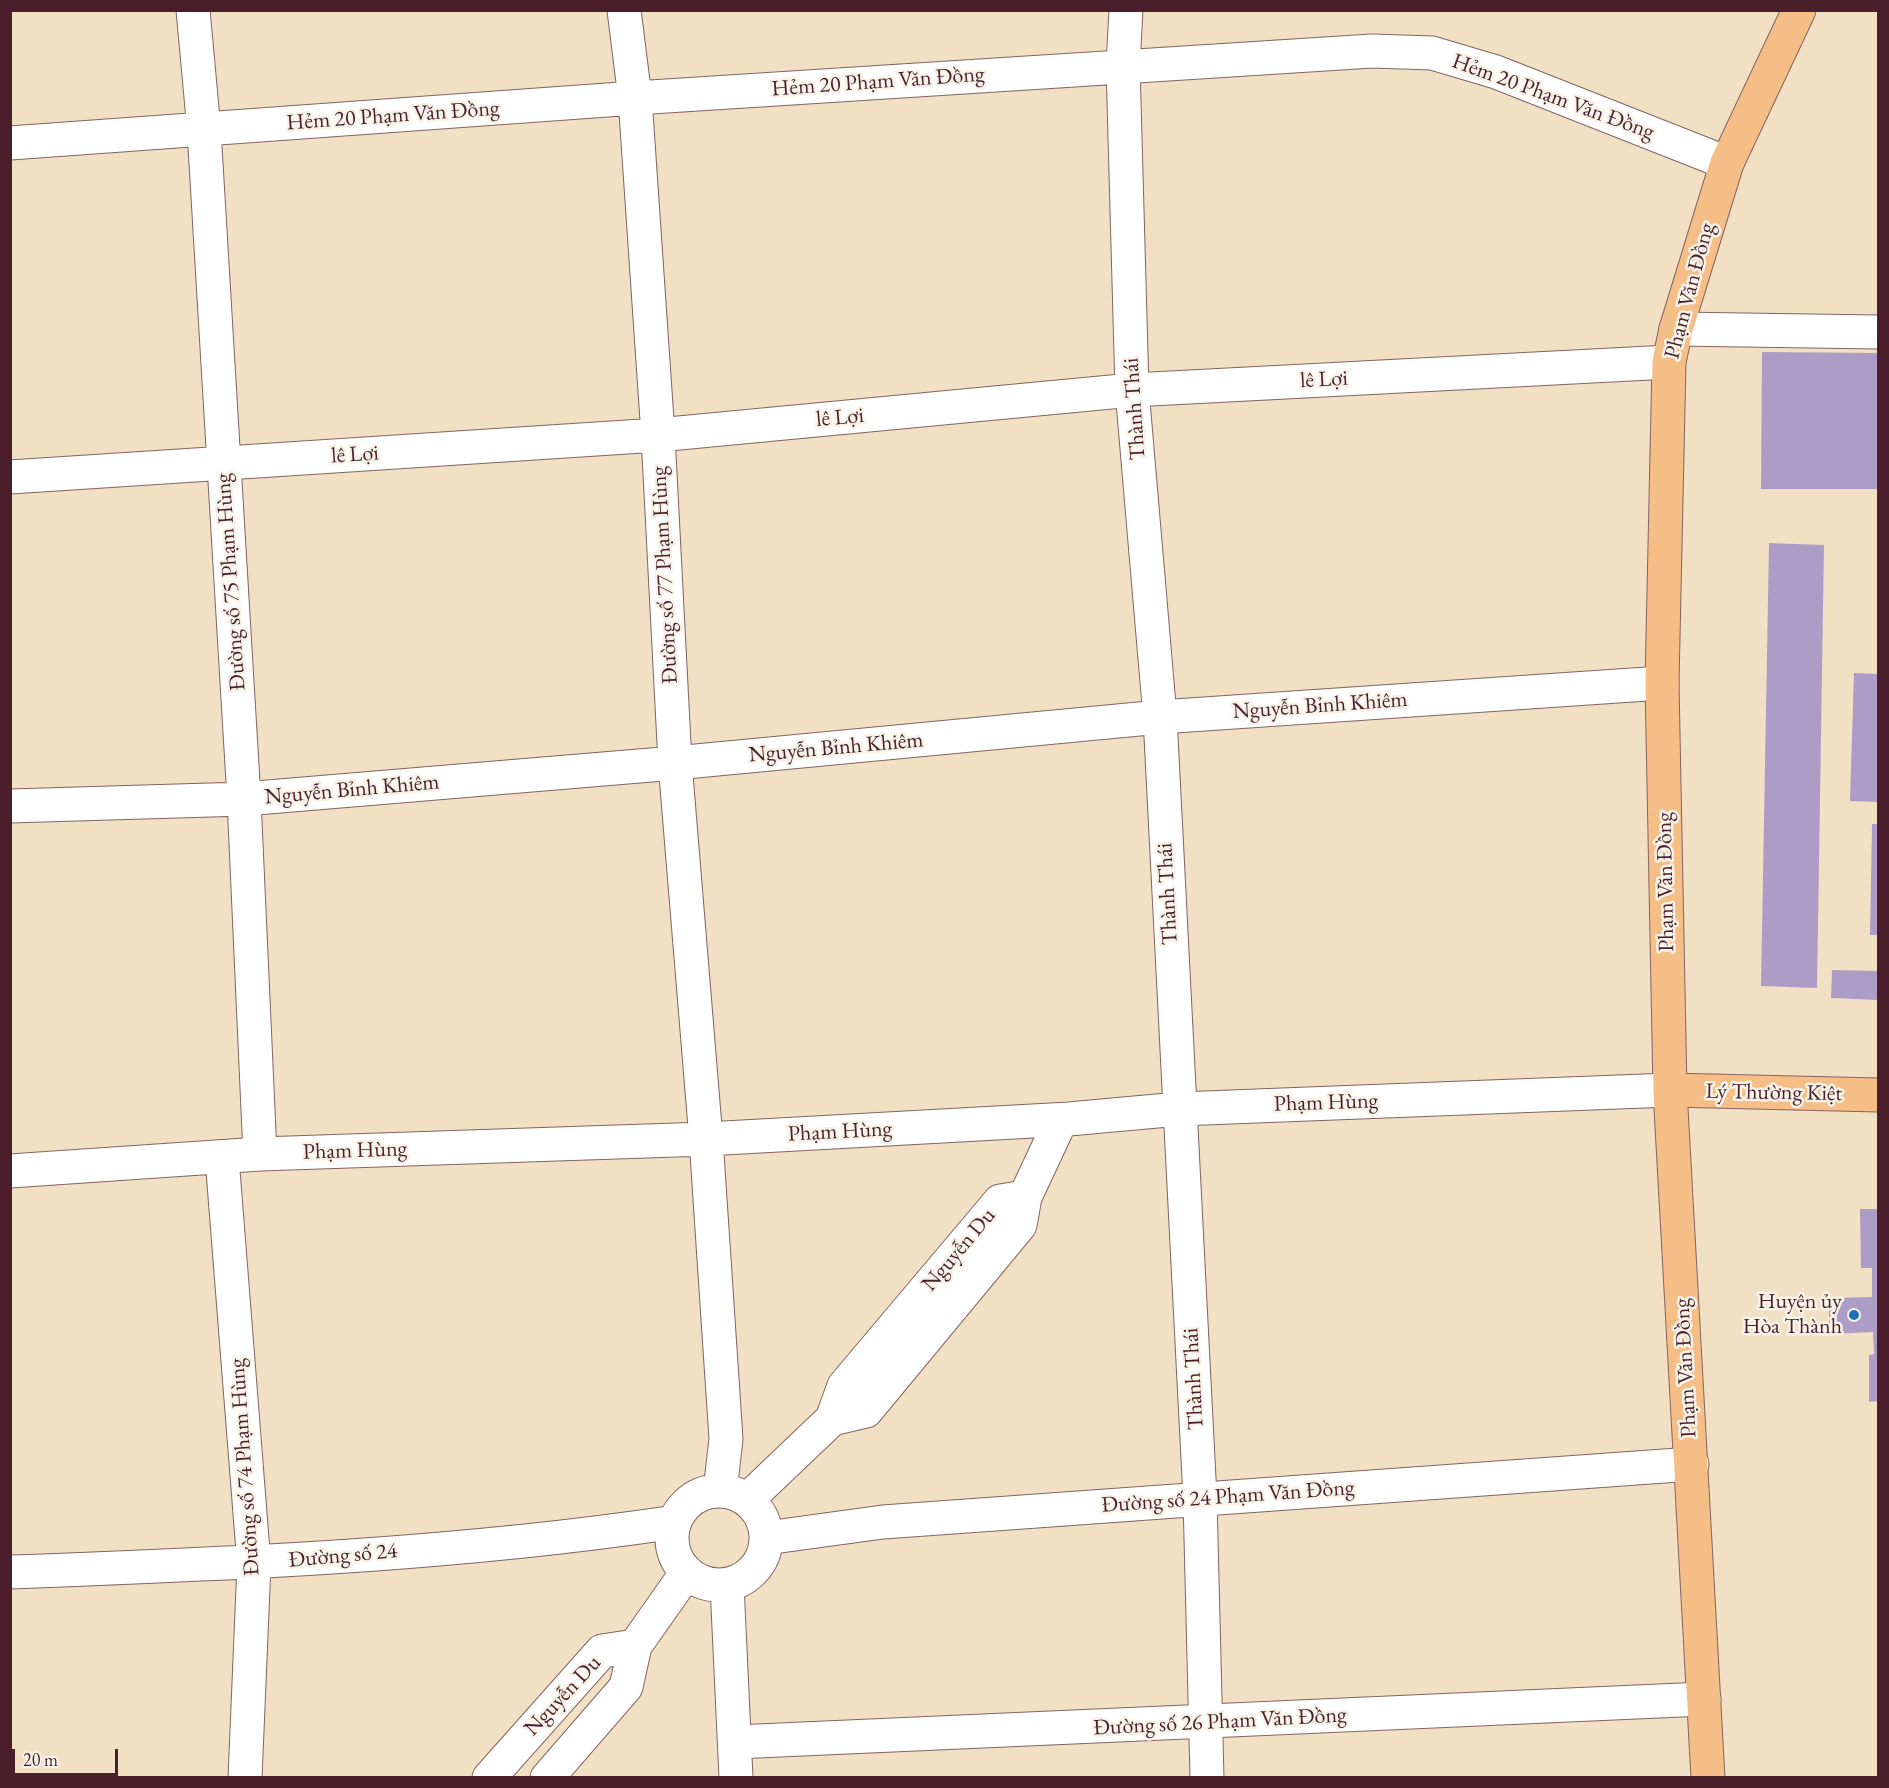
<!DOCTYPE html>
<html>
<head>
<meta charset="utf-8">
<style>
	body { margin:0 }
	#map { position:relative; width:1889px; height:1788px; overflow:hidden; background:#f1e0c3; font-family:"EB Garamond",serif }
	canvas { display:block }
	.frame { position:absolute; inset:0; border:12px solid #4a1f2b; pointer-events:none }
	.scale { position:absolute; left:12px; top:1749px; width:106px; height:27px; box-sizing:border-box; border:3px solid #4a1f2b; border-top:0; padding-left:8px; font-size:18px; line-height:21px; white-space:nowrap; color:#4a1f2b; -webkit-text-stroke:4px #f7f3e8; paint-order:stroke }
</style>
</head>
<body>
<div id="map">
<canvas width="1889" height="1788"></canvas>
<div class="frame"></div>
<div class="scale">20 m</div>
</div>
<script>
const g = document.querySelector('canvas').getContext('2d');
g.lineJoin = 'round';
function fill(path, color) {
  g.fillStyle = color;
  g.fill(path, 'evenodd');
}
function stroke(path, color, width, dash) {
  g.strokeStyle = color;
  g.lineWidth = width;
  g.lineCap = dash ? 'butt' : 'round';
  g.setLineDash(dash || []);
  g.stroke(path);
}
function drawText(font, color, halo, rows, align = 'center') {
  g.font = font + ' "EB Garamond",serif';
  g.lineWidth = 5;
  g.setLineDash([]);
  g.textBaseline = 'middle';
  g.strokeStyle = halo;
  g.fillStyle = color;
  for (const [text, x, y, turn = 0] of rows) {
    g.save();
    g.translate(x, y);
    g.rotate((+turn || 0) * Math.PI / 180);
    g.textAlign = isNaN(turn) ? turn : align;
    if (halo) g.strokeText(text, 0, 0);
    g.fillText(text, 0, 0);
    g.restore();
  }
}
fill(new Path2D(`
	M1762 352 1878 353V489H1761Z
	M1769 543 1824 545 1817 988 1761 986Z
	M1854 673 1878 674V802L1850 801Z
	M1872 824H1878V935H1870Z
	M1832 970 1878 971V1000L1831 998Z
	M1860 1209H1878V1401L1869 1402V1355L1874 1354 1873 1332 1829 1334V1298L1872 1297V1268H1861Z`), '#ad9dc6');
const minor = new Path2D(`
	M193 10 204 130 244 799 260 1154
	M624 10 635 98 658 435 675 763 706 1139 726 1439 720 1491
	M1126 10 1123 65 1132 390 1160 717 1200 1498 1207 1778
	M10 143 635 98 1372 51 1432 53 1496 72 1727 163
	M1676 329 1878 332
	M10 477 658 435 1132 390 1669 362
	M10 806 244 799 675 763 1160 717 1662 683
	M222 1158 254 1564 245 1778
	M10 1171 260 1154 706 1139 1069 1119 1179 1109 1670 1090
	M832 1419 866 1411 1020 1225 1025 1197 1061 1120
	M672 1538a47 47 0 1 1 94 0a47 47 0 1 1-94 0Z
	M747 1500 832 1419 844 1386 1000 1201 1025 1197
	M766 1538 883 1522 1692 1464
	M10 1572C232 1564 455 1555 675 1522
	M727 1585 736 1778
	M735 1742 1704 1699
	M489 1778 602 1651 635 1646
	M547 1778 626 1687 635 1646 687 1572`);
const major = new Path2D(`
	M1670 1090 1878 1095
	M1708 1778 1670 1090 1662 683 1669 362 1676 329 1727 163 1799 10`);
stroke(minor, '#846360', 35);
stroke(major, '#846360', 35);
stroke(minor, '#fff', 33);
stroke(major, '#f6be87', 33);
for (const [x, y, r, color] of [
	[1854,1315,6,"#1f6fb2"]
]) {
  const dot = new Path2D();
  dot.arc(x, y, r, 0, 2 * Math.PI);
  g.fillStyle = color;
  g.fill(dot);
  stroke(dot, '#f7f3e8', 2);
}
drawText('22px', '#4a1f2b', '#f7f3e8', [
	["Hẻm 20 Phạm Văn Đồng",878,82,-4],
	["Hẻm 20 Phạm Văn Đồng",1553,97,20],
	["Hẻm 20 Phạm Văn Đồng",393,116,-4],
	["Phạm Văn Đồng",1690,291,-75],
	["lê Lợi",1324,380,-3],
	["Thành Thái",1135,409,-94],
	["lê Lợi",840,418,-5],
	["lê Lợi",355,455,-4],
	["Đường số 77 Phạm Hùng",665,575,-93],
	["Đường số 75 Phạm Hùng",231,582,-94],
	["Nguyễn Bỉnh Khiêm",1320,706,-4],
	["Nguyễn Bỉnh Khiêm",836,748,-5],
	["Nguyễn Bỉnh Khiêm",352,790,-5],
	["Phạm Văn Đồng",1666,882,-91],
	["Thành Thái",1168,894,-93],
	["Lý Thường Kiệt",1774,1093,1],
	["Phạm Hùng",1326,1103,-2],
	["Phạm Hùng",840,1132,-3],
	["Phạm Hùng",355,1151,-2],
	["Nguyễn Du",959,1250,-50],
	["Phạm Văn Đồng",1686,1368,-93],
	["Thành Thái",1194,1379,-93],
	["Đường số 74 Phạm Hùng",245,1467,-94],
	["Đường số 24 Phạm Văn Đồng",1228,1497,-4],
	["Đường số 24",343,1556,-5],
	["Nguyễn Du",563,1696,-47],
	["Đường số 26 Phạm Văn Đồng",1220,1722,-3]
]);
drawText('22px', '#4a1f2b', '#f7f3e8', [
	["Huyện ủy",1842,1302],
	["Hòa Thành",1842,1327]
], 'right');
</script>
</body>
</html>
